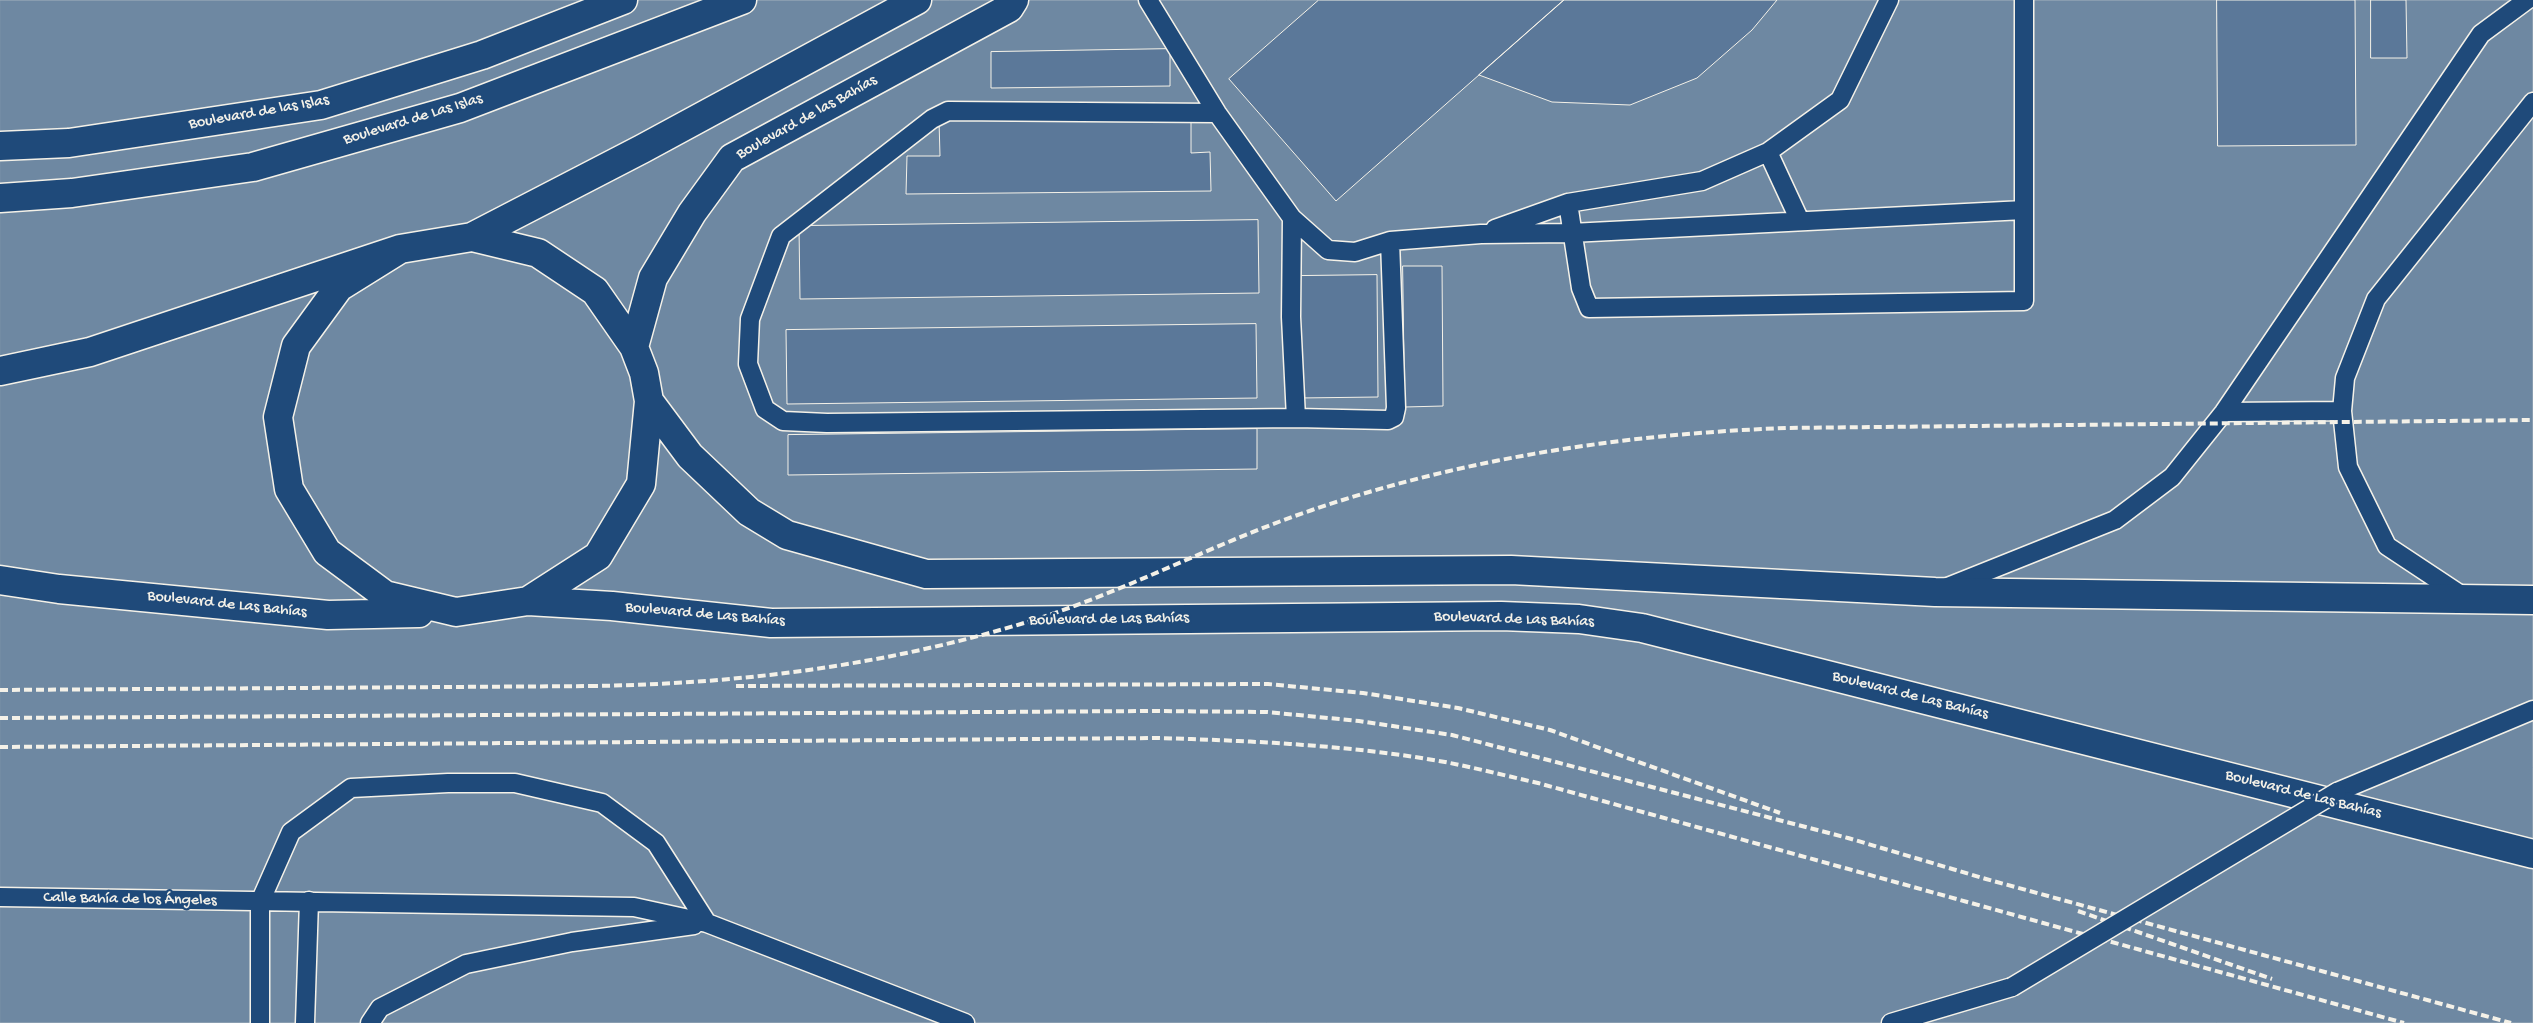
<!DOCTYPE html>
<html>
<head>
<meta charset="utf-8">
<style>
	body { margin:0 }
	canvas { display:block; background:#28517e }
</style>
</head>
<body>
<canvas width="2533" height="1023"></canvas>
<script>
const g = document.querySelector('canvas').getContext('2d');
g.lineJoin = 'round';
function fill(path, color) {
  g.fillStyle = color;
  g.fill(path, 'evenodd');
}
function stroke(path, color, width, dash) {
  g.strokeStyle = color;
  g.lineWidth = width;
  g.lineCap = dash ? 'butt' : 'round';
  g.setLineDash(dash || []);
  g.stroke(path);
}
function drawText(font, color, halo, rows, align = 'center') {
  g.font = font + ' "Gochi Hand",sans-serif';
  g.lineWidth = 4.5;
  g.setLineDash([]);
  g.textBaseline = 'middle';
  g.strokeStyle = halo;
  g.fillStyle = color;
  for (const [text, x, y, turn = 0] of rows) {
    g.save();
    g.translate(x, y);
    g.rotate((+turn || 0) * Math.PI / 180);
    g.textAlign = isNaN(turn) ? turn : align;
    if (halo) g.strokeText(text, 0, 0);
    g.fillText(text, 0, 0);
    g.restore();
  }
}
const water = new Path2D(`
	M0 0H2533V1023H0Z`);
fill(water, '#6e88a2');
stroke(water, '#a4b2be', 1);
const building = new Path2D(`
	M1319 0H1564L1336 201 1229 79Z
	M1564 0H1777L1752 30 1697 78 1630 105 1552 102 1479 75Z
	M2217 0H2355L2356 145 2218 146Z
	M2371 0H2406L2407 58H2371Z
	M1170 49V86L991 88V52Z
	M1191 117V153L1210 152 1211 191 906 194 907 156H940L939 120Z
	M1258 220 1259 293 800 299 799 226Z
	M1403 266H1442L1443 406 1405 407Z
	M1377 275 1378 397 1299 398 1298 276Z
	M1256 324 1257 398 787 404 786 330Z
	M1257 429V469L788 475V435Z`);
fill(building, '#5b7899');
stroke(building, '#f4f1e8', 1);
const service = new Path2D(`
	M1148 0 1217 113 1292 218 1328 250 1355 252 1390 241 1481 234 1571 233 2024 210
	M1217 113 948 111 932 119 781 236 750 319 748 364 765 409 783 421 827 423 1296 418 1388 420 1394 417 1396 408 1390 241
	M1768 152 1800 221
	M1568 203 1581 288 1589 308 2024 301V0
	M1292 218 1291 317 1296 418
	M1495 229 1568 203 1702 181 1768 152 1840 100 1889 0
	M2224 412 2342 411
	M1945 588 2115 520 2172 477 2224 412 2481 34 2527 0
	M2467 599 2387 546 2348 467 2342 411 2345 378 2376 299 2533 102
	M2337 792 2533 710
	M0 897 634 907 707 923 965 1023
	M260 1023V902L291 832 351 788 448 783H515L602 803 656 843 707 923
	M305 1023 309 901
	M370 1023 380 1008 466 964 572 942 694 925
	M1891 1023 2012 987`);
const minor = new Path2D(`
	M0 146 69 143 321 105 482 55 623 0
	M0 198 72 193 253 167 460 108 742 0
	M472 237 642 149 917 0
	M634 347 653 278 692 213 732 158 1009 8 1014 0
	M0 371 90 352 400 249 472 237 538 253 595 291 634 347 644 373 649 401 641 484 598 556 528 601 456 612 385 595 327 552 289 489 278 417 296 346 339 287 400 249
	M649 401 690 456 749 512 787 535 926 574 1511 570 1935 592 2533 600
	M0 580 59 589 328 615 419 613
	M528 601 612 606 771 623 1501 616 1579 619 1642 628 2533 854`);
stroke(service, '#f4f1e8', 21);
stroke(minor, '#f4f1e8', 31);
stroke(service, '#1f4a7a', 18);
stroke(minor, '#1f4a7a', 28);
stroke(new Path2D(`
	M590 686C738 684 882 666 1024 623 1123 593 1214 543 1312 510 1465 458 1625 434 1786 428L2533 420
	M736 686 1268 684 1363 693 1458 708 1550 730 1780 813
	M0 690 596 686
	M0 718 1152 711 1267 712 1359 721 1452 735 1848 838 1986 879 2511 1023
	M0 747 1158 738C1254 741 1350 745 1445 762 1476 768 1507 776 1538 783L2404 1023
	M2078 911 2272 979`), '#f4f1e8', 4, [8, 4]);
const serviceBridge = new Path2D(`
	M2012 987 2337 792`);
stroke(serviceBridge, '#f4f1e8', 21, []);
stroke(serviceBridge, '#1f4a7a', 18);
drawText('16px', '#f4f1e8', '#1f4a7a', [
	["Boulevard de las Islas",259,113,-10],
	["Boulevard de las Bahías",807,118,-29],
	["Boulevard de Las Islas",413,120,-17],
	["Boulevard de Las Bahías",227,605,6],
	["Boulevard de Las Bahías",705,615,5],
	["Boulevard de Las Bahías",1109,620,-1],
	["Boulevard de Las Bahías",1514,620,2],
	["Boulevard de Las Bahías",1910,696,14],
	["Boulevard de Las Bahías",2303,795,14],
	["Calle Bahía de los Ángeles",130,900,1]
]);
</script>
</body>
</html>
